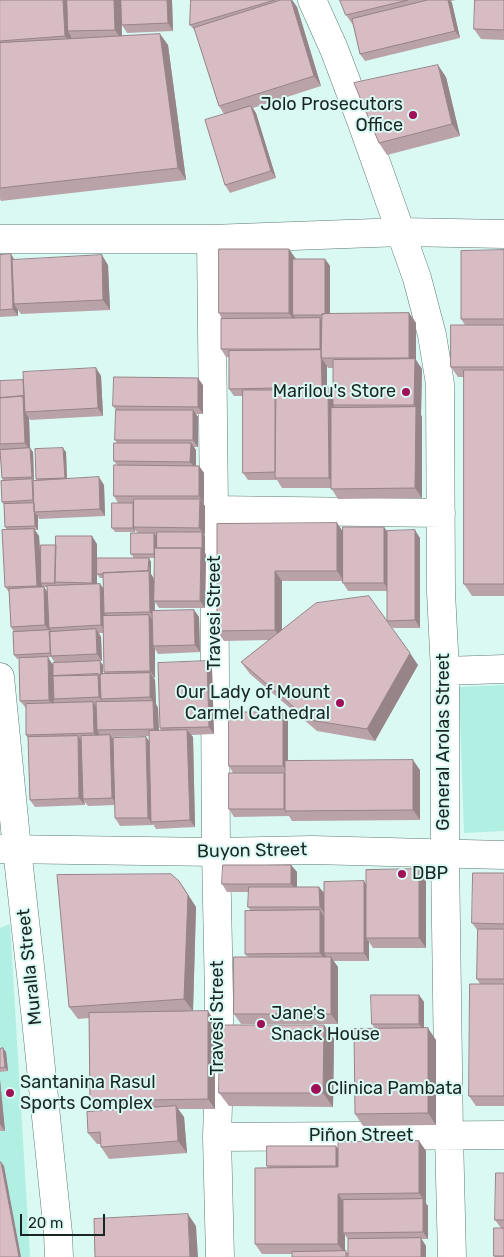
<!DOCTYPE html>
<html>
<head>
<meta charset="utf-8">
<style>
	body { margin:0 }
	#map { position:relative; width:504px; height:1257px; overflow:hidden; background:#daf9f3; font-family:Rubik,sans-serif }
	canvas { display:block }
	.scale { position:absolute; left:20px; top:1214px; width:85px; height:22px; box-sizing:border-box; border:2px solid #1a2624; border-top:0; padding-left:6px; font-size:15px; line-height:18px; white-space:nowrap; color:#1a2624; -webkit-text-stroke:4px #daf9f3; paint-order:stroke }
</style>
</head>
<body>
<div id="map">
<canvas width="504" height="1257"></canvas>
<div class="scale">20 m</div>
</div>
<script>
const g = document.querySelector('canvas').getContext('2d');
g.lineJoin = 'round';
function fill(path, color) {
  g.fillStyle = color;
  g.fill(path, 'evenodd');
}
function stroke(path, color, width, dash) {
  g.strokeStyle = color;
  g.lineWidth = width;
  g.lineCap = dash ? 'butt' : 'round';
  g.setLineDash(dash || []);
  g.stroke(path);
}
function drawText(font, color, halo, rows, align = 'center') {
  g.font = font + ' Rubik,sans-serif';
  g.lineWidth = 4;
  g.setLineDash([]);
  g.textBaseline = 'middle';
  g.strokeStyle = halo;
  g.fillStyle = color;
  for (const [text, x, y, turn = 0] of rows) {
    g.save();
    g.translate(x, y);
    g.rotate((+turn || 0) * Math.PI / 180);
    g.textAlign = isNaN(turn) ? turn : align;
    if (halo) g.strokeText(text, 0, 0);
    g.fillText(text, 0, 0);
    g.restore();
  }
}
fill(new Path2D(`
	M504 685V831L464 833 459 687Z
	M10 924 30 1257H0V928Z`), '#b2efe3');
const street = new Path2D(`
	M312 0 334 49 362 123 417 278 432 335 440 384 441 592 445 671V854L449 1135 452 1257
	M0 239H211L402 232 504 234
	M211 239 214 510 216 852 219 997V1072L217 1137 220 1257
	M214 510 441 513
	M445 671 504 669
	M0 677 17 849 36 1020 58 1233 59 1257
	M217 1137 504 1135`);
const secondary = new Path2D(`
	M0 849 216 852 312 850 504 855`);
stroke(street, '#5f7b75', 29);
stroke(secondary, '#5f7b75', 29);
stroke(street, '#fff', 28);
stroke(secondary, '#fff', 28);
fill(new Path2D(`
	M0 0H172L173 31 127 33 122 25V36L160 34 168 45 186 180 1 201 0 199Z
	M191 0H292L297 7 321 86 253 108 256 113 276 178 230 193 225 185 224 114 219 106 196 32 190 25Z
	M340 0H456L451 1 452 3 460 38 365 61 360 54 353 25 346 15Z
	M504 0V40L481 39 474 29Z
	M446 77 460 136 387 155 379 143Z
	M504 250V596H472L464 584V377H458L451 367 465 325 461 319Z
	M0 255 14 260 108 265 110 310 21 314 18 310V316L0 317Z
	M296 259H325L330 266V314L409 313 416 323V360L422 369 421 415 422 417V498L338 499 331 488H282L277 480H248L243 473V396H234L229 389V357H226L221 349 222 319 219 313ZM327 366 328 368H333V394L327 387Z
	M96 368 101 376 103 416 30 420 29 418 30 448 33 452 34 481H33H37L36 479 66 452 67 479 104 485 105 516 39 519 38 516V530H35L39 536 41 568 97 544V584H100L104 589 103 578H100L97 574 134 558 131 554 138 533 135 530V532H115L112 528 118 503 114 496 117 465 114 461 117 443 115 440 116 410 113 406 203 385V414H196L198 417V447H194L196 450V466H199L204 473V504H203L205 506 204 535 205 536V553L206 555 205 608H159L155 602V611L194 610 199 617 200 652 158 654 155 649V678H153L155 680 156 704 158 708 159 731H161L160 728 207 661 212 669 214 734 191 735 193 737 195 827 156 829 153 824V825L120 826 115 818V805L88 806 84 801 85 805 35 807 30 800 28 738 26 735V708L20 701 19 658 17 659 14 655V632L11 627 9 592 5 587 7 530 5 527 4 505 2 502 3 481 2 478 0 451V381L23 380ZM149 558H155L154 579 151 574V562ZM44 587H47V592ZM99 633H103L104 672 106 674H103V665L88 662 102 661 101 637ZM51 657 55 663 53 664 28 658ZM149 736V741L146 737 113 738 112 737Z
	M217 524 343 530 387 532 420 538V628H393L387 621V591H348L343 583V581H282V630L418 665 375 741 317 731 250 674 241 662 269 640 224 641 217 631Z
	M283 712 288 719V761L420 770V820L292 821 289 816 234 817 229 809 233 773 229 766Z
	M291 865 297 872V887H319L324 894 366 885 419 869 426 879V948H373L369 942V961H333L338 967V1024H241L234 1014 248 957 245 954 251 911 248 907 249 892H227L222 884Z
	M504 873V1106H476L469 1096 480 984 477 979 478 931 472 923Z
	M179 881 196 907 193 1011 185 1012 215 1021V1109H178L184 1117 187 1153 109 1159 101 1147V1144H97L88 1133 111 1110H97L90 1101 89 1018 78 1019 69 1007Z
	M419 995 424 1002V1029L436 1040V1125L363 1126 355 1114 375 1029 372 1024Z
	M324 1025 334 1039 333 1107 229 1106 219 1093Z
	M0 1049 6 1052 8 1071 0 1072Z
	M0 1080 5 1131H0Z
	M419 1141 426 1151V1203H425L428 1206V1239H421L426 1246V1257H292V1254H262L255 1244 268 1168 267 1166 338 1148ZM345 1235 348 1239V1253L345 1251Z
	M504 1173V1257H495L494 1256 501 1228 495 1220Z`), '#baa2a9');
fill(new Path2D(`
	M63 0H69L68 31 71 36 72 46 65 36Z
	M114 0H121L122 40 115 30Z
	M167 0H172L173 31 168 23Z
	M291 0H292L297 7 321 86 314 76Z
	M448 0H450L452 3 460 38 455 31Z
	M160 34 168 45 186 180 178 168Z
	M438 65 446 77 460 136 452 124Z
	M251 106 256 113 276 178 271 171Z
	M289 249 296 259 293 315 296 318V323L289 313Z
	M11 254 16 262 14 304 18 310V316L13 309Z
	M102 255 108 265 110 310 103 300Z
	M325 259 330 266V322L325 315Z
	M409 313 416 323V360L422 369 421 415 422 417V498L415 488 416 407 414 405V367L409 358Z
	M320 318 325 326 322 351 320 349Z
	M322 359 327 366V396L322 388Z
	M96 368 101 376 103 416 98 408Z
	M198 378 203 385V414L198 407Z
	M328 387 335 397 333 405 335 409 336 488 329 478Z
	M23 396 28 404 25 412 29 418 30 450 25 443Z
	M193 410 198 417V447L193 440Z
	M191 443 196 450V469L190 462Z
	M30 448 33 452 34 481 32 477Z
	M63 448 66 452 67 482 65 478Z
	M199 466 204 473V504L199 496Z
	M99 477 104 485 105 516 100 509Z
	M200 499 205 506V535L199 528Z
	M133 503 135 507 134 527 135 530V532L133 528Z
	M35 513 38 516V530L35 526Z
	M337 523 344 533V581L337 571Z
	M384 527 389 534V591L384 583Z
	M34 529 39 536 42 583H41L42 585V593L37 586Z
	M415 530 420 538V628L415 620Z
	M202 532 205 536V553L206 555 205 608 200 601 201 548Z
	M154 533 157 537V558L154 554Z
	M92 536 97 544V590L92 583Z
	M149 558 151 562V574L154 579 155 619 150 612Z
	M275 571 282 581V640L275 630Z
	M100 584 105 591 104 613 106 615 107 633 101 625Z
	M44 587 49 594V628L53 634 54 657 51 653 50 632 45 625Z
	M194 610 199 617 200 652 195 645Z
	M149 615 154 622 153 646 155 649V678L150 671Z
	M96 629 101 637 102 661 97 654Z
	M410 653 418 665 375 741 367 729Z
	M48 657 53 665 54 707 49 700Z
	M100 661 103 665V678L101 675Z
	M207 661 212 669 214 734 209 727Z
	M150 673 155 680 156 704 158 708 159 736 154 729 153 701 150 697Z
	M98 674 104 682 101 699 104 703V705L99 697Z
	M93 702 98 710 97 730 99 733V740L94 733Z
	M283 712 288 719V773L283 766Z
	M187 730 193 737 195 827 190 820Z
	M110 735 116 742 117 805 112 798Z
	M78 736 83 743V799L84 801 85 805 79 798Z
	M146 737 151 744V822L153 825 148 818Z
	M413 760 420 770V820L413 810Z
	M284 773 289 780 285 811 289 816 284 809Z
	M291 865 297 872V891L291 884Z
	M419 869 426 879V948L419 938Z
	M179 881 196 907 193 1011 184 999Z
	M364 881 369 889 366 938 369 942V961L364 953Z
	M319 887 325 894V914L320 907Z
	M320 910 325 918 324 953 326 956V961L320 953Z
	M331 957 338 967V1024L331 1014Z
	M419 995 424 1002V1031L419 1024Z
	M208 1011 215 1021V1109L208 1099Z
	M324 1025 334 1039 333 1107 323 1093Z
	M428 1028 436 1040V1125L428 1113Z
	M3 1048 6 1052 8 1071 5 1067Z
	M0 1080 5 1131 0 1124Z
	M176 1106 184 1117 187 1153 178 1141Z
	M419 1141 426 1151V1203L419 1193Z
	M336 1146 341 1153V1173L336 1166Z
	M1 1162 4 1166 21 1257H19Z
	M338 1194 345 1204 343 1233 345 1235V1254L338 1244Z
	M423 1199 428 1206V1239L423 1232Z
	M188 1214 196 1226 198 1257H190Z
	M421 1238 426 1246V1257H421Z`), '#978489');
const building = new Path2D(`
	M0 0H63L65 36 0 41Z
	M67 0H114L115 30 68 31Z
	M121 0H167L168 23 122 25Z
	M191 0H275L190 25Z
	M281 0H291L314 76 219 106 194 28Z
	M340 0H408L346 15Z
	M428 0H448L455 31 360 54 352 19Z
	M475 0H504V30L474 29Z
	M160 34 178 168 0 188V43Z
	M438 65 452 124 379 143 354 83Z
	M251 106 271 171 225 185 205 120Z
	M219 249H289V313H219Z
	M504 250V319H461V251Z
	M11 254 13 309 0 310V255Z
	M102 255 103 300 14 304 12 260Z
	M293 259H325V314H322V315H293Z
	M409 313V358H321L322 314Z
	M320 318V349H221V319Z
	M451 325H504V367H451Z
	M321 350 322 387 229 389V351Z
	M415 359 414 405H333V360Z
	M96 368 98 408 25 412 23 372Z
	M464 370H504V584H464Z
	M114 377 198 378V407L113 406Z
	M23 380 24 397 23 398V396L0 398V381Z
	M328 387 329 478H275L276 388Z
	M243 390H275V472L243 473Z
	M23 396 25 443 0 444V398Z
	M416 407 415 488 331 489V408Z
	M116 410H193V440H115Z
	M114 443H191L190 462 114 461Z
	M30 448 32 477 2 478 0 450Z
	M63 448 65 478 36 479 35 449Z
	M114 465 199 466V496H114Z
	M99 477 100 509 34 512 33 481Z
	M32 479 33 500 2 502 1 481Z
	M134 499H200L199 528 134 527Z
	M34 503 35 526 5 527 4 504Z
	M112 503H133V528H112Z
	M337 523V571H275V630L217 631V524Z
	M343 527H384V583H343Z
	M34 529 37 586 5 587 2 530Z
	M415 530V620L387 621V531Z
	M157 532H202V549L201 548H157Z
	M131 533H154V554H131Z
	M56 536H92V583L55 582Z
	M41 545H56L55 582 56 583H41Z
	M155 548H201L200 601H154Z
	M97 558H149L148 571 103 573V574H97Z
	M149 571 150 612 104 613 103 573Z
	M100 584 101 625 49 628 47 586Z
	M44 587 45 625 11 627 9 589Z
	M369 596 410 653 367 729 309 720 241 662 316 603Z
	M194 610 195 645 153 646 152 611Z
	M149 615 150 671 104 672 103 616Z
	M96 629 97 654 51 656 49 632Z
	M50 630V653L14 655 13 632Z
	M48 657 49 700 20 701 19 658Z
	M100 661 101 675 53 676V663Z
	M207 661 209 727 160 728 158 663Z
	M150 673V697L101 699 100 674Z
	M98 674 99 697 54 699 53 676Z
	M153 701 154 729 97 730 96 702Z
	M93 702 94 733 26 735V704Z
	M229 712H283V766H229Z
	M187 730 190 820 151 822 149 731Z
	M110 735 112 798 83 799 81 736Z
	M78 736 79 798 30 800 28 737Z
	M146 737 148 818H115L113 738Z
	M413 760V810L285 811V761Z
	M229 773H284V809H229Z
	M223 865H291V884H222Z
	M419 869V938H366V870Z
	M473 873H504V924L472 923Z
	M171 874 179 881 188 895 184 999 69 1007 57 875Z
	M364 881V953H324V882Z
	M249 887H319L320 907H248Z
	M320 910V953L245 954V911Z
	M478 929H504V979H477Z
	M234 957H331V1014H234Z
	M470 984H504V1096H469Z
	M371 995H419V1024H372Z
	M208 1011V1099L90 1101 89 1013Z
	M220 1025H324L323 1093H219Z
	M428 1028V1113L355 1114 354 1029Z
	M3 1048 5 1067 0 1068V1049Z
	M176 1106 178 1141 101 1147 100 1132 88 1133 87 1112Z
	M419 1141V1193L338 1194V1244H255V1168L338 1167V1142Z
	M267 1146H336V1166H267Z
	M0 1162H1L19 1257H0Z
	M496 1173H504V1220H495Z
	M423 1199V1232L343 1233V1200Z
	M188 1214 190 1257H95L94 1219Z
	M494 1228H504V1256H494Z
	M421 1238V1257H348V1239Z
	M346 1251V1257H292V1252Z`);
fill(building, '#d8bcc4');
stroke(building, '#978489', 1);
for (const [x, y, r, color] of [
	[413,115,5,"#a01058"],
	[406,392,5,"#a01058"],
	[340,703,5,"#a01058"],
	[402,874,5,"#a01058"],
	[261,1024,5,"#a01058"],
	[316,1089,6,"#a01058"],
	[10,1093,5,"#a01058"]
]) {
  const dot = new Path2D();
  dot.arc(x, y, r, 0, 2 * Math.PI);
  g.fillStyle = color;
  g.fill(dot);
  stroke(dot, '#daf9f3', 2);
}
drawText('18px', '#1a2624', '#daf9f3', [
	["Jolo Prosecutors",403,105,"right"],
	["Office",403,126,"right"],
	["Marilou's Store",396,392,"right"],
	["Our Lady of Mount",330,693,"right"],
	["Carmel Cathedral",330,714,"right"],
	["DBP",412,874],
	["Jane's",271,1014],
	["Snack House",271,1035],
	["Santanina Rasul",20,1083],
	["Sports Complex",20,1104],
	["Clinica Pambata",327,1089]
], 'left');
drawText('18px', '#1a2624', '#daf9f3', [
	["Travesi Street",215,613,-90],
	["General Arolas Street",444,742,-90],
	["Buyon Street",252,851,-1],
	["Muralla Street",30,967,-96],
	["Travesi Street",218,1018,-90],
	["Piñon Street",361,1136]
]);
</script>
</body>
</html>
